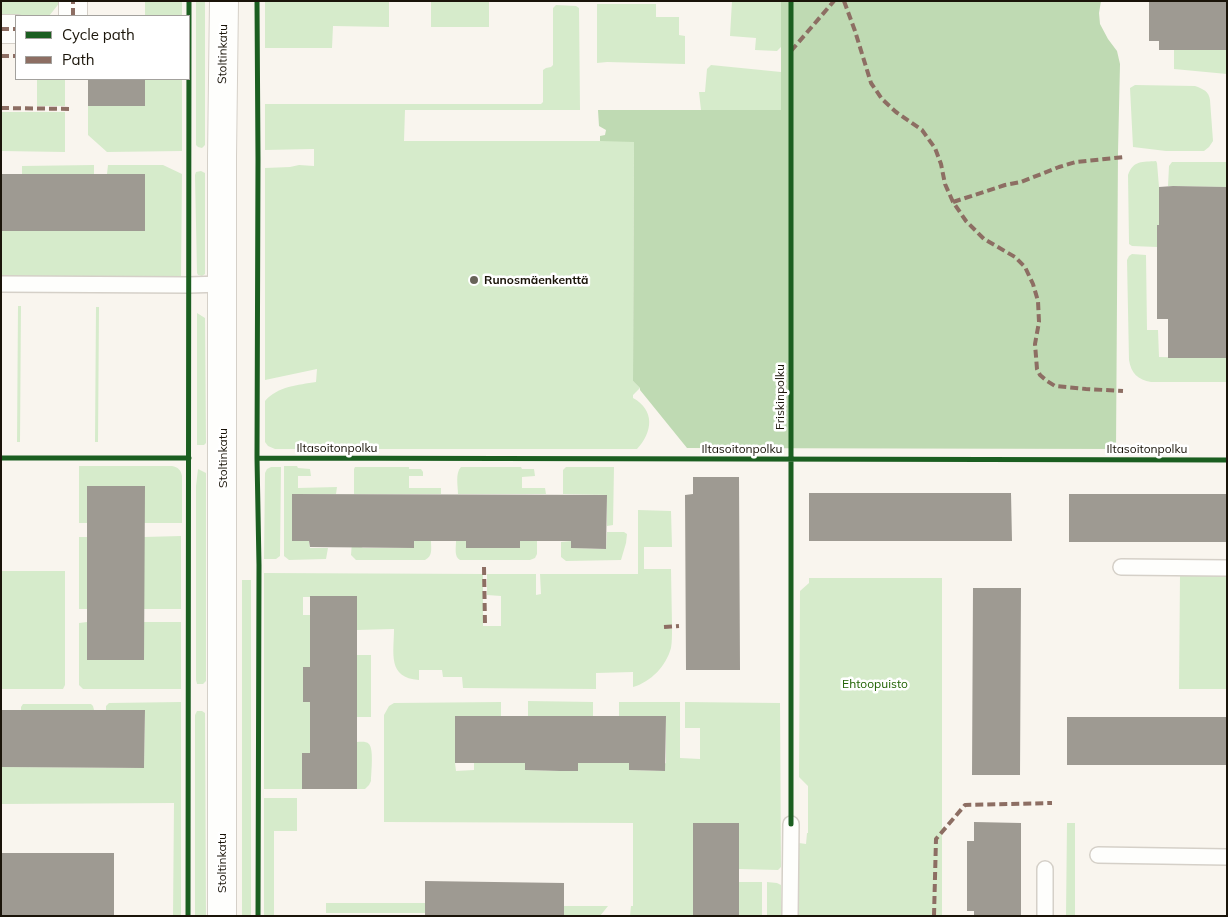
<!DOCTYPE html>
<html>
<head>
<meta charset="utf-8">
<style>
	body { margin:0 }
	#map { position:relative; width:1228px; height:917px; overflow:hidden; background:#f9f5ee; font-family:Mulish,sans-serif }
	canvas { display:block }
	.frame { position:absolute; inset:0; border:2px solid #1a1409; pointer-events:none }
	.legend { position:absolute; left:15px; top:15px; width:175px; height:65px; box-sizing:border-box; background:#fff; border:1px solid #a3a19d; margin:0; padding:6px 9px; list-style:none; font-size:15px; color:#1a1409 }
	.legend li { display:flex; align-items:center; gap:10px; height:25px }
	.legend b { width:25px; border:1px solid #a3a19d }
</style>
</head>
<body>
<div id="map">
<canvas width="1228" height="917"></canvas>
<div class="frame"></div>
<ul class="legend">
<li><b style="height:6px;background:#1b5e20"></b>Cycle path</li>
<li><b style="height:6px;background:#8d6e63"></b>Path</li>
</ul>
</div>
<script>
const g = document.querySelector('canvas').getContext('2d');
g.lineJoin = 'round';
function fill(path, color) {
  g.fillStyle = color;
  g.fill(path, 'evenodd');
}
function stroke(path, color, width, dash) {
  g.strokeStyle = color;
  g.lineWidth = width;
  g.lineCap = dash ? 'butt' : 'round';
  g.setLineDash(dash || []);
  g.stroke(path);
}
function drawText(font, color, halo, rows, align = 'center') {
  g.font = font + ' Mulish,sans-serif';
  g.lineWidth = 5;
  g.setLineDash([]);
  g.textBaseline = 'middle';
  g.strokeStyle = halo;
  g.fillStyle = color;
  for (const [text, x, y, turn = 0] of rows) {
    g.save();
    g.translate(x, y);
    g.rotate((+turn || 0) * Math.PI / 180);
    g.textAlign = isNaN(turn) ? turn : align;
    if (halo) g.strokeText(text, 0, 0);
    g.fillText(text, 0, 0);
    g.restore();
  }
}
fill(new Path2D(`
	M2 1H61L49 16H16L2 23Z
	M145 1H182V16H145Z
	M196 1H205V145L202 148 198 147 196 145Z
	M265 1H389V27L333 26 332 48H265Z
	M431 1H489V27H431Z
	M732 1H781V47L777 51 755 50 756 38 730 36Z
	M597 4H656V17H679V35L685 36V64L607 62 597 63Z
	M556 5 576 6 579 8 580 110H405L404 141H634L633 381 640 388 633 395V398C655 410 653 432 637 449H275L268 446 265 442V401C278 386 298 385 316 382L317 369 265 380V168L290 167 299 165 314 166V149L265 150V104H541L543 102V70L546 68 551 67 553 65V8Z
	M1174 50H1227V74L1174 69Z
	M711 65 781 72V110H701L699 92H705L707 69Z
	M37 79H65V106H37Z
	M145 79H182V151L107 152 88 135V106H145Z
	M1135 85 1195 86C1203 89 1209 91 1210 100L1213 141 1209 147 1204 151H1166L1133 147 1130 88Z
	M1 112H65V152L1 151Z
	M1156 161 1157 163 1159 187V225L1157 226V247L1132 246 1129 244V242L1128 175C1133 160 1143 162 1156 161Z
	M1172 162H1227V187L1168 186 1169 166Z
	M94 165V174H22V166Z
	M108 165H163L182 174 181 279 1 278V231H145V175L107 174Z
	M201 171 205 173V274L202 276 198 275 197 273 195 175 196 172Z
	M1132 254 1146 255 1147 330H1158L1159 357 1227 358V382H1151C1138 380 1131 373 1129 360L1127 260 1129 256Z
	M18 306H21L20 442H17Z
	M96 307H99L98 442H95Z
	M197 313 205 318 206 443 204 445H197Z
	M79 466H172C178 467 181 470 182 476V523H144V486H88L87 523H79Z
	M284 466H297L298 468 310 469 311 476H298V488L337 487 336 494H292V541H309L310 548H328L326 559 289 560 284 556Z
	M271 467H281L280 556 276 559H264L265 473 267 469Z
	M355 467H409V469H421L423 472V476H409V488H441V494H354V469Z
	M461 467H521L522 469H534L535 476 522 477V488H545L546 494H458C458 486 455 473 461 467Z
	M566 467H614L613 525 607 526V495L563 494V470Z
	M198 469 206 473V681L203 684H197L196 680V486Z
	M638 510 671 511 672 547H644V569H671L672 625H664V628L672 629C672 635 672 642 671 648 666 666 651 682 633 687V672L596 673V689L463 688 462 677H443L442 670H419V680C387 678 394 653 394 629L357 630 310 597H303V615H310V667H303V702H310V753L302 789H264V573L483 574V626H501V596L487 595V574H536V595L541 594 540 574H638Z
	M607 532H624L627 534 626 543 621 560 566 561 561 557V542L571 541V548L606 549Z
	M181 536V609H144V537Z
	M79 537H87V609H79Z
	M352 541 363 548H414V541H431C431 549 433 556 425 560H356L351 555Z
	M456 541H466L467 548H520V541H537V554L535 558 530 560H460C454 557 456 548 456 541Z
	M1 571H65V685L63 689H1Z
	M1180 575H1227V689H1179Z
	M809 578H942V916H799V843L806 844 807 833H808V786L799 777 800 591 809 583Z
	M242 580H251V916H242Z
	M87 622 88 660H144V622H181V689H83L79 685V623Z
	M357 655H371V717H356Z
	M528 701 593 702V716H528Z
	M181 702V916H173L174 803 1 804V767L144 768 145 710H106V706L109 703Z
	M501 702V716H455V763L456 771 474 770V763H525L526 770 560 771 578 763H629V770L664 771V764L666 763V716H619V702H680V758L700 759V728H685V702L780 703 781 867 778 870 739 869V823H693V916H630L631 906H633V823L384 822V715L389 706 394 703Z
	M23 704H91L93 706 94 710H21V707Z
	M197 711H202L205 713 206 916H195V715Z
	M357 742C361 742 366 741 369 744 374 749 371 774 371 781L369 785 365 789H357Z
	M264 798H297V831H274V916H264Z
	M1067 823H1075V916H1066Z
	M739 882H762V916H739Z
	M767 882 777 883 781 885V916H767Z
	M326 903H425V913H326Z
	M564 906H608L600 916H564Z`), '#d6ebcb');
fill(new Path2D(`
	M781 1H1101L1099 13 1100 24 1108 39 1117 51 1120 64 1118 152 1116 449 687 448 640 390V388L633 381 634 142 600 141V136L605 135 606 130 599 126 598 110H781Z`), '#bfdab3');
fill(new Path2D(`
	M1149 1H1227V50H1159V41H1149Z
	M88 79H145V106H88Z
	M1 174H145V231H1Z
	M1173 186 1227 187V358H1168V319H1157V225H1159V187Z
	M693 477H739L740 670H686L685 495 693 494Z
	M87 486H145L144 660H87Z
	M809 493H1011L1012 541H809Z
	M292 494 607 495 606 549 571 548V541H520V548H466V541H414V548L310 547 309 541H292Z
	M1069 494H1227V542H1069Z
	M973 588H1021L1020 775H972Z
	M310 596H357V789H302V753H310V702H303V667H310Z
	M1 710H145L144 768 1 767Z
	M455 716H666L665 771 629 770V763H578V771H560L525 770V763H455Z
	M1067 717H1227V765H1067Z
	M974 822 1021 823V916H974V911H967V841H974Z
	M693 823H739V916H693Z
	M1 853H114V916H1Z
	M425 881 564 883V916H425Z`), '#9e9a92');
const service = new Path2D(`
	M1 284 189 285 222 284
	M1121 567 1227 568
	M1098 855 1227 857
	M1045 869V916
	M790 916 791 824`);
const minor = new Path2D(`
	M73 16V1
	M1 29H16
	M222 916V157L224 1`);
stroke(service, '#d5d0c8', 18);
stroke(minor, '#d5d0c8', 30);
stroke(service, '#fefefc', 15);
stroke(minor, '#fefefc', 28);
stroke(new Path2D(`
	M844 1 855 31 871 83 882 99 896 112 922 130 935 148 941 164 945 184 953 202 966 221 984 239 1015 257 1025 267 1033 284 1038 301 1039 322 1035 344 1037 369 1040 375 1047 381 1055 386 1086 389 1123 391
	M73 16V1
	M1 29H16
	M791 51 834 1
	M1 56H16
	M1 108 73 109
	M953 202 1005 185 1021 182 1059 167 1076 162 1125 157
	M484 567 485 625
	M664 627 679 626
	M934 916 936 839 965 805 1052 803`), '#8d6e63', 4, [8, 4]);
stroke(new Path2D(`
	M257 1 258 159 257 458 259 565 258 916
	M1 458H189
	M257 458 1227 460
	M791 824V1
	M188 916 189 1`), '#1b5e20', 5);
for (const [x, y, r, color] of [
	[474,280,5,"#686359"]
]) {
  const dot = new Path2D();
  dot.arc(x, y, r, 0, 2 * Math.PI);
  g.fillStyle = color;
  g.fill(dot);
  stroke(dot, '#fff', 2);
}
drawText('12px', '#1a1409', '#fff', [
	["Stoltinkatu",223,54,-89],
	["Friskinpolku",780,397,-90],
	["Iltasoitonpolku",337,448],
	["Iltasoitonpolku",742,449],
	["Iltasoitonpolku",1147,449],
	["Stoltinkatu",223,458,-90],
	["Stoltinkatu",222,863,-90]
]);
drawText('bold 12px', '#1a1409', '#fff', [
	["Runosmäenkenttä",484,280]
], 'left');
drawText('12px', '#216304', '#fff', [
	["Ehtoopuisto",875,684]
]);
</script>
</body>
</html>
